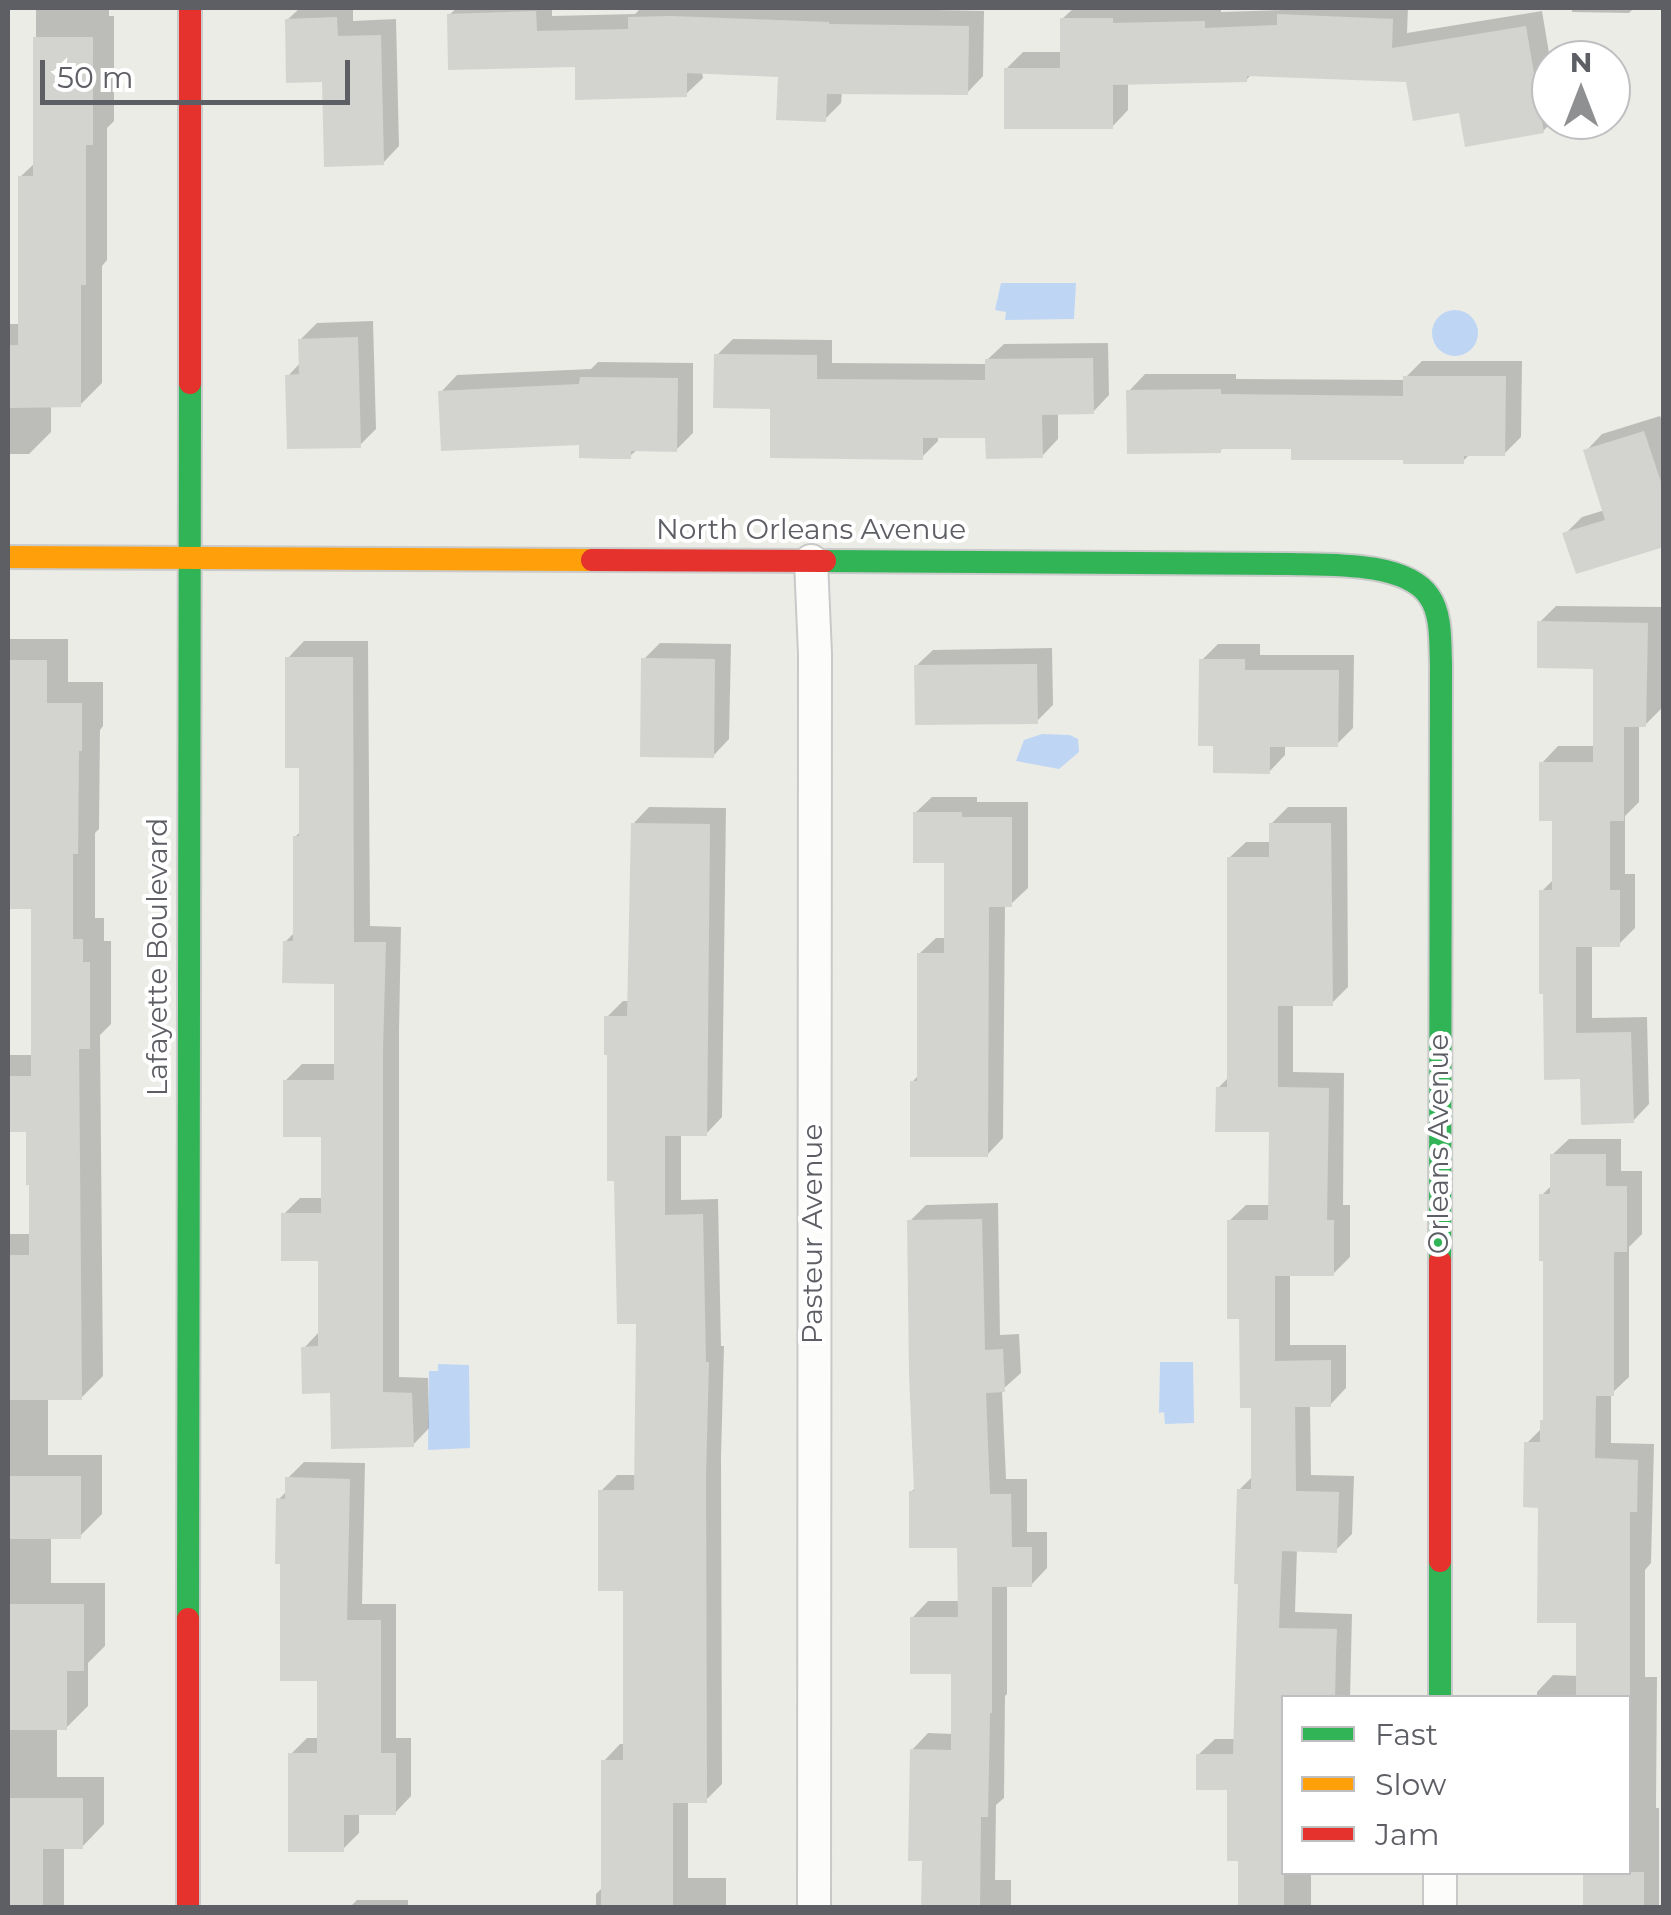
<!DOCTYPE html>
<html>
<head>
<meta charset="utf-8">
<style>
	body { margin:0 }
	#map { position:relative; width:1671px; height:1915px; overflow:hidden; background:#ecece7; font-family:Montserrat,sans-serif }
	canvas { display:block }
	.frame { position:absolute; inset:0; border:10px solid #5d5f65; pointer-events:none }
	.legend { position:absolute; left:1281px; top:1695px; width:350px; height:180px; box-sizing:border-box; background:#fff; border:2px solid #bebfc1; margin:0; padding:12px 18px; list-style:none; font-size:30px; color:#5d5f65 }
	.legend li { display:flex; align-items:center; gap:20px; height:50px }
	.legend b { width:50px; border:2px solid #bebfc1 }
	.north { position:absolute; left:1531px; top:40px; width:100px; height:100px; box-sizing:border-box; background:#fff; border:2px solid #bebfc1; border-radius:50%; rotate:0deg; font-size:28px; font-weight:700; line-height:40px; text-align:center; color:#5d5f65 }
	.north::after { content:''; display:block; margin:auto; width:35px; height:45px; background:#8f9092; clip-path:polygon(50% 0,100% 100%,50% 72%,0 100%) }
	.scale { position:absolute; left:40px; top:60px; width:310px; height:45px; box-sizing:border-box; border:5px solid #5d5f65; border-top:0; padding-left:12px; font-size:30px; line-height:35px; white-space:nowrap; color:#5d5f65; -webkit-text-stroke:8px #fff; paint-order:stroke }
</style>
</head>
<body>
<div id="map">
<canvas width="1671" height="1915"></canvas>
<div class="frame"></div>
<ul class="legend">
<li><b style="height:12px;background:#30b455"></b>Fast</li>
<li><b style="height:12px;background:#ff9f0a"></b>Slow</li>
<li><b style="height:12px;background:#e5322d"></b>Jam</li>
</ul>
<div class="north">N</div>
<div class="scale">50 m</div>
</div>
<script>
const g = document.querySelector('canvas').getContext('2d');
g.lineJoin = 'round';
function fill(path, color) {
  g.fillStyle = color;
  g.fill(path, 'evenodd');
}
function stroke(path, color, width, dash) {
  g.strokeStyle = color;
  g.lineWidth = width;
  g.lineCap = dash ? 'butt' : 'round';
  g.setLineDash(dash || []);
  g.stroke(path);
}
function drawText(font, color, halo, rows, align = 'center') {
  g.font = font + ' Montserrat,sans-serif';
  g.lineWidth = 8;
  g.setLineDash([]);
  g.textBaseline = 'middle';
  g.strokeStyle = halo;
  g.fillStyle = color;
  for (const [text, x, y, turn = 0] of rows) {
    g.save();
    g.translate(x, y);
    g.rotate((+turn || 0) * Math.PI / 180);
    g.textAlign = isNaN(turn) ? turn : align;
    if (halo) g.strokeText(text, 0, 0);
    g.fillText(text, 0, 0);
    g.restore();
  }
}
fill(new Path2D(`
	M1001 283H1076L1074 319 1005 320 1006 312 995 310Z
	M1432 333a23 23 0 1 1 46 0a23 23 0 1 1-46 0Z
	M1042 734 1070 735 1078 739 1079 752 1059 769 1016 761 1024 740Z
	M1160 1362H1193L1194 1423 1165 1424 1164 1412 1159 1413Z
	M438 1364 469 1365 470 1448 428 1450 429 1371H438Z`), '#bed6f4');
fill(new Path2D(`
	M36 8H109V16H114V121L107 128V260L102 266V383L80 405H51V432L29 454H8V324H20V177L36 162Z
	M300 8H353V21L396 19 399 146 383 163 324 79 287 20Z
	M457 8H552V16L635 14 641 8H845L984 11 983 76 967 93 842 91 841 103 825 119 780 75 702 72 703 78 686 94 577 64 449 15Z
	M1074 8H1221V12L1284 10 1287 8H1408L1407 33 1542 11 1551 65V120H1554L1543 131 1461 110 1409 80 1253 73 1246 80 1128 82V110L1112 127 1006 69 1023 52H1062V19Z
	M1572 8H1634L1629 13 1572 12Z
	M373 321 376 429 360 445 288 376 301 362 300 340 317 323Z
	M733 339 832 340V363L987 364V360L1004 344 1108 343 1109 395 1093 412H1058V439L1042 456 988 436H938V441L922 457 773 407 717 355Z
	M1422 361H1522L1521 437 1504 454 1471 453 1462 462 1294 446H1225L1220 451 1129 391 1145 374H1236V379L1406 380V377Z
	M598 362 693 363V433L676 450 638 449 630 456 582 443 441 392 457 375 591 369Z
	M1660 416 1664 425V544L1565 534 1582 517 1605 510 1586 451 1602 434Z
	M1556 606 1663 607 1662 708 1645 725H1639V802L1625 816V874H1635V928L1619 944H1592V1018L1647 1017 1649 1104 1633 1121 1582 1076 1542 891 1555 878V819L1542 763 1558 746H1595V667L1540 622Z
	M9 639H68V682H103V726L100 730 99 829 95 833V918H104V941H111V1024L100 1035 103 1376 81 1398H48V1455H102V1514L80 1536H51V1583H105V1646L88 1663V1706L66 1728H57V1777H104V1824L82 1847H64V1905H106V1908H8V1234H31L28 1129H8V1055H34V907H8Z
	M304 641H368L370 926 401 927 399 1031V1377L428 1378 429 1428 413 1445 332 1390 304 1348 320 1331V1258L284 1214 300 1198H324V1135L285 1081 302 1064H336L337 981 285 942 295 932V837L301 831V765L288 658Z
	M660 643 731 644 729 739 713 756 644 659Z
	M1218 644H1260V655H1354L1353 728 1336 745 1285 744V755L1269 772 1215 743 1202 660Z
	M1052 648 1053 705 1037 721 916 666 933 650Z
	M932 797H977V802H1028V888L1011 904H1005L1003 1138 987 1155 912 1082 919 1075V954L936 938H947V861L915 813Z
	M649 807 726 808 722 1117 706 1134H681V1200L718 1199 721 1346H724L721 1456 722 1784 706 1800H688V1878H726V1908H596V1894L604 1886V1761L620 1744H626V1589L601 1491 617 1475H636L639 1322 617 1179 607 1017 623 1001H630L633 824Z
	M1288 807H1347L1348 987 1332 1003H1293V1072L1344 1073 1343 1205H1350V1257L1333 1274H1290V1345H1346V1388L1330 1405H1310L1311 1475 1354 1476 1352 1534 1336 1550 1297 1549 1295 1612 1352 1614 1350 1698H1284V1872H1311V1908H1241V1858L1229 1787 1198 1755 1215 1739H1236L1240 1581 1239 1490 1254 1475V1406L1229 1221 1246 1205H1271L1272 1130 1218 1088 1229 1077V858L1246 842H1271V824Z
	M1569 1139H1621V1171H1642V1234L1629 1247V1377L1611 1394V1443L1654 1444 1651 1563 1645 1570V1677H1657L1656 1808H1659V1908H1586L1628 1872V1698H1537V1692L1553 1675 1579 1676V1621L1540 1505 1527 1443 1542 1428 1546 1418V1258L1542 1195 1552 1185V1155Z
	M998 1203 1000 1335 1019 1334 1021 1373 1002 1390 1006 1479H1027V1532H1047V1568L1031 1585H1007V1694L1005 1696 1004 1798 996 1805 995 1880H1011V1908H923L924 1859 912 1750 928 1733 953 1734V1672L912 1618 928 1601H960L959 1545 911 1492 916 1487 910 1221 926 1205Z
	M304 1462 365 1463 362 1604H396V1738H411V1796L395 1813H359V1833L343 1849 291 1754 307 1738H320V1679L279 1499 288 1490V1478Z
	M357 1900H408V1908H349Z`), '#0003');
fill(new Path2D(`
	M536 11 537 31 628 29V17L671 16 829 22V24L969 26 968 95 827 94 826 122 776 120 778 77 687 73V97L575 100V67L448 70 447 14Z
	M1277 14 1393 19 1392 48 1526 26 1544 133 1465 147 1459 113 1413 121 1406 82 1247 76V82L1113 85V129H1004V68H1060V18H1113V23L1205 21V28L1277 25Z
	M337 17 338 36 381 35 384 165 324 167 322 82 286 83 285 19Z
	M33 37H93V145H86V285H81V407L8 408V345H18V176H33Z
	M358 337 361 448 287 449 285 375 299 374 298 339Z
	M714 354 817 355V379L985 380V359L1093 358 1094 414 1042 415 1043 458 986 459 985 438H923V460L770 458V409L713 408Z
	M1403 376H1506L1505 456H1464V464H1403V460H1291V449H1221V453L1127 454 1126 390 1221 389V394L1403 396Z
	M580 377 678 378 677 452 631 451V459H612L579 458V445L441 451 438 391 579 384Z
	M1644 431 1664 491V547L1576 574 1562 533 1605 520 1583 450Z
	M1537 621 1648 623 1646 727H1624V821H1610V890H1620V947H1576V1033L1631 1032 1634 1123 1581 1125 1580 1079 1544 1080 1543 994H1539V890H1552V821H1539V762H1593V669L1537 668Z
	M285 657H353L354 942H386L383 1049V1392L412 1393 414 1447 331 1449 330 1393 302 1394 301 1347 318 1346V1261H281V1213H321V1137H283V1080H334V984L282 983 283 941H293V836H299V768H285Z
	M641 658 715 659 714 758 640 757Z
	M1199 659H1245V670H1339L1338 747H1270V774L1213 773V746H1198Z
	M8 660H47V703H82V751H79L78 854H73V939H83V962H90V1049H79L82 1400H8V1255H29V1185H26V1132H8V1076H31V909H8Z
	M1037 664 1038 724 915 725 914 665Z
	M913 812H962V817H1012V907H989L988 1157H910V1081H917V953H944V863H913Z
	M631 823 710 824 707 1136H665V1215L703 1214 706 1362H709L706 1474 707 1803H673V1908H601V1760H623V1591H598V1490H634L636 1324H617L614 1181H607V1055H604V1016H627Z
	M1269 823H1331L1333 1006H1278V1087L1329 1088 1327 1220H1334V1276H1275V1361L1331 1360V1407H1295L1296 1491 1339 1492 1337 1553 1282 1551 1279 1628 1337 1629 1336 1653 1335 1698H1284V1908H1238V1861H1227V1790H1196V1754H1233L1238 1584H1234L1237 1489H1251V1408H1240L1239 1319H1227V1220H1268L1269 1132H1215L1216 1087H1227V857H1269Z
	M1550 1154H1606V1186H1627V1252H1614V1396H1596L1595 1458 1638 1460 1637 1512H1630V1698H1576V1623H1537L1538 1508 1523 1507 1524 1442H1540V1420H1543V1261H1539V1194H1550Z
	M982 1219 985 1350 1003 1349 1005 1392 986 1393 990 1494H1011L1012 1547H1032V1587H992V1713H990L988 1817H981L980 1908H921L922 1861H908L910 1749 951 1750V1674H910V1617H958L957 1548H909V1491H914L909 1374 907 1220Z
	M8 1476H81V1539H8Z
	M285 1477 350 1479 347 1620H381V1753H396V1815H344V1852H288V1753H317V1681H280V1564H275L276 1498 285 1499Z
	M8 1604H84V1671H67V1730H8Z
	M8 1798H83V1849H43V1908H8Z
	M1583 1872H1644V1908H1583Z`), '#d3d3d0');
const street = new Path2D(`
	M811 561 815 654 814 1908
	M1440 1872V1908`);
const fast = new Path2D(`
	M825 561 1289 564C1327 565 1405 561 1429 596 1442 614 1440 643 1441 664L1440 1261
	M188 1619 190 383
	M1440 1698V1561`);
const slow = new Path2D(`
	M8 557 592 560`);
const jam = new Path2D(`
	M190 383V8
	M592 560 825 561
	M1440 1561V1261
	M188 1908V1619`);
stroke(street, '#c9c9c9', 36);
stroke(fast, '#c9cac9', 26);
stroke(slow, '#c9cac9', 26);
stroke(jam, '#c9cac9', 26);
stroke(street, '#fcfcfb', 32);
stroke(fast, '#30b455', 22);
stroke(slow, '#ff9f0a', 22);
stroke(jam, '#e5322d', 22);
drawText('28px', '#5d5f65', '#fff', [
	["North Orleans Avenue",811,531],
	["Lafayette Boulevard",159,957,-90],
	["Orleans Avenue",1440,1144,-90],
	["Pasteur Avenue",814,1234,-90]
]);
</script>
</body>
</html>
